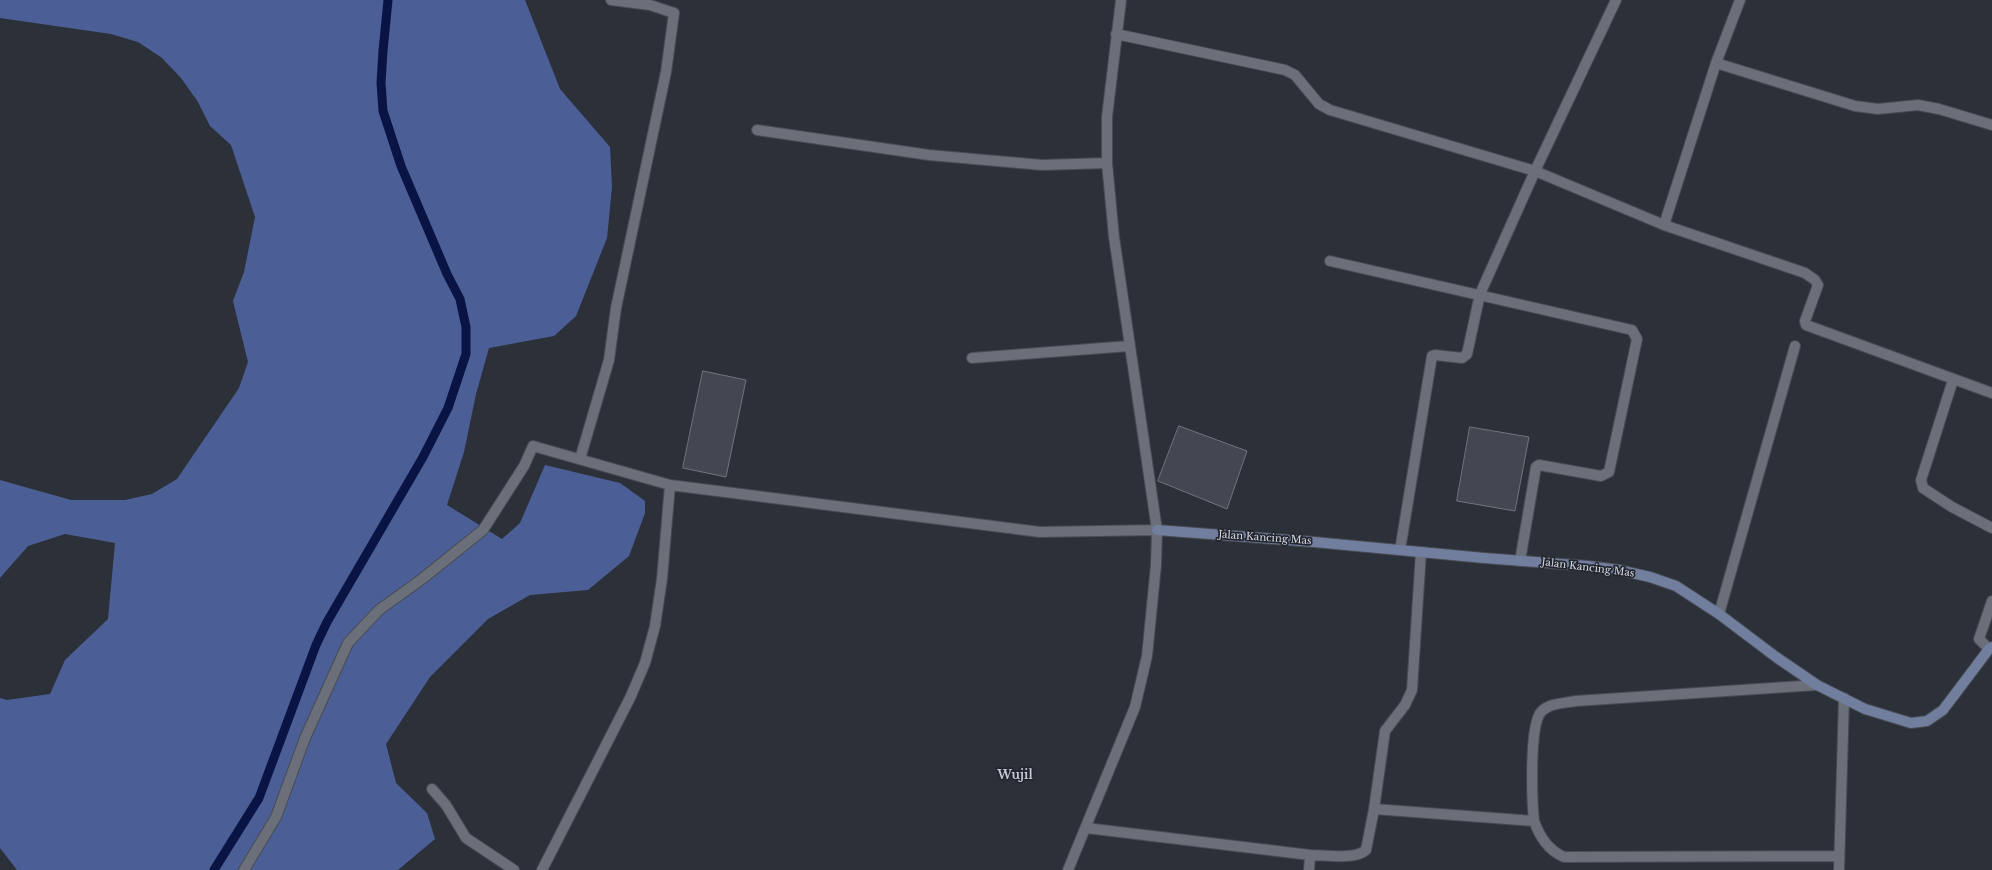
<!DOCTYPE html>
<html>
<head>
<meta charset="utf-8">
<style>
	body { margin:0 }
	canvas { display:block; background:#2c3039 }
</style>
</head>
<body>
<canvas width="1992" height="870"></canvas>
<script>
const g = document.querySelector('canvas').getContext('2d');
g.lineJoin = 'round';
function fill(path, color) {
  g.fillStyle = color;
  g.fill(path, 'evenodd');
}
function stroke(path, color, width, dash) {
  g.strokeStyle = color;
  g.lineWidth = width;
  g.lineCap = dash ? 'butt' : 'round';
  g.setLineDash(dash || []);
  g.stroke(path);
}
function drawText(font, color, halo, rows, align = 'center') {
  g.font = font + ' "Libre Baskerville",serif';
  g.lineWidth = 3.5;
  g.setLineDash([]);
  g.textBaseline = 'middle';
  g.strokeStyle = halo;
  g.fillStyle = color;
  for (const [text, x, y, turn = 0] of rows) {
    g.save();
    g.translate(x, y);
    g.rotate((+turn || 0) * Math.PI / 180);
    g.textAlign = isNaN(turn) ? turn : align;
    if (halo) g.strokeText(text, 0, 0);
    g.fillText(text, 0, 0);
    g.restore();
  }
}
fill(new Path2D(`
	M0 0H525L560 89 610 147 612 187 607 238 576 316 554 336 489 348 476 394 464 452 447 505 502 539 520 523 545 465 620 483 645 501V513L629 556 588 590 530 595 488 619 430 677 386 744 396 783 427 813 435 839 398 870H17L0 848V698L7 700 50 694 65 660 108 619 115 543 65 534 28 546 0 578V480L71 500H125L152 494 177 479 239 388 248 362 233 301 244 272 255 217 231 145 210 126 198 102 181 78 162 58 138 42 111 34 0 18Z`), '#4b5f96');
stroke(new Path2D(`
	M214 870 259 798 316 645 327 622 423 457 448 408 466 354V327L460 299 447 274 401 166 383 111 381 83 383 51 388 0`), '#091444', 9);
const building = new Path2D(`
	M703 371 746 380 726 477 683 468Z
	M1179 426 1247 451 1227 509 1158 481Z
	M1470 427 1529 437 1515 511 1457 501Z`);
fill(building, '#434751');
stroke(building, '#6f747e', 1);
const street = new Path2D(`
	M1116 34 1285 70 1295 75 1319 104 1330 110 1535 171 1664 225 1805 273 1815 280 1818 285 1805 321 1806 325 1992 393
	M1716 63 1855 106 1878 109 1918 105 1939 109 1992 125
	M757 130 929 155 1042 165 1107 163
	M1664 225 1716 63 1740 0
	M1330 261 1632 330 1637 339 1609 472 1601 476 1539 465 1536 467 1520 561
	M972 358 1129 346
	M1953 380 1921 480 1923 488 1952 507 1992 528
	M580 459 609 360 616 308 666 72 674 13 650 5 611 0
	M1400 550 1432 356 1435 355 1462 358 1467 354 1480 294 1535 171 1616 0
	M1719 614 1795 346
	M1989 649 1979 639 1992 601
	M432 789 446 805 466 838 514 870
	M1374 809 1534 821C1532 801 1529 726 1541 712 1549 703 1565 703 1576 701L1817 685
	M1534 821C1540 837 1548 850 1564 857L1839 856
	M1086 828 1310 855 1309 870
	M1310 855C1325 855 1355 860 1366 850L1374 809 1385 731 1405 705 1412 690 1421 552
	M244 870 276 817 305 738 348 643 379 610 422 579 483 530 524 466 533 446 670 485
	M542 870 630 698 645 663 655 626 662 579 670 485 1040 532 1157 530
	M1068 870 1135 707 1147 656 1156 565 1157 530 1114 237 1107 163V117L1121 0
	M1839 870 1844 698`);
const secondary = new Path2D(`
	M1157 530 1314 542 1484 558 1588 566 1619 570 1650 577 1676 586 1719 614 1776 657 1817 685 1865 709 1911 723 1927 721 1943 710 1989 649 1992 647`);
stroke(street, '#474b53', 12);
stroke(secondary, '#474b53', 12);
stroke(street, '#6a6f79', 10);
stroke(secondary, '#727e9e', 10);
drawText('10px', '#dadce3', '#22262f', [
	["Jalan Kancing Mas",1265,538,4],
	["Jalan Kancing Mas",1588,568,7]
]);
drawText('bold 12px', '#c4c9d5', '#22262f', [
	["Wujil",1015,776]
]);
</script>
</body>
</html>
